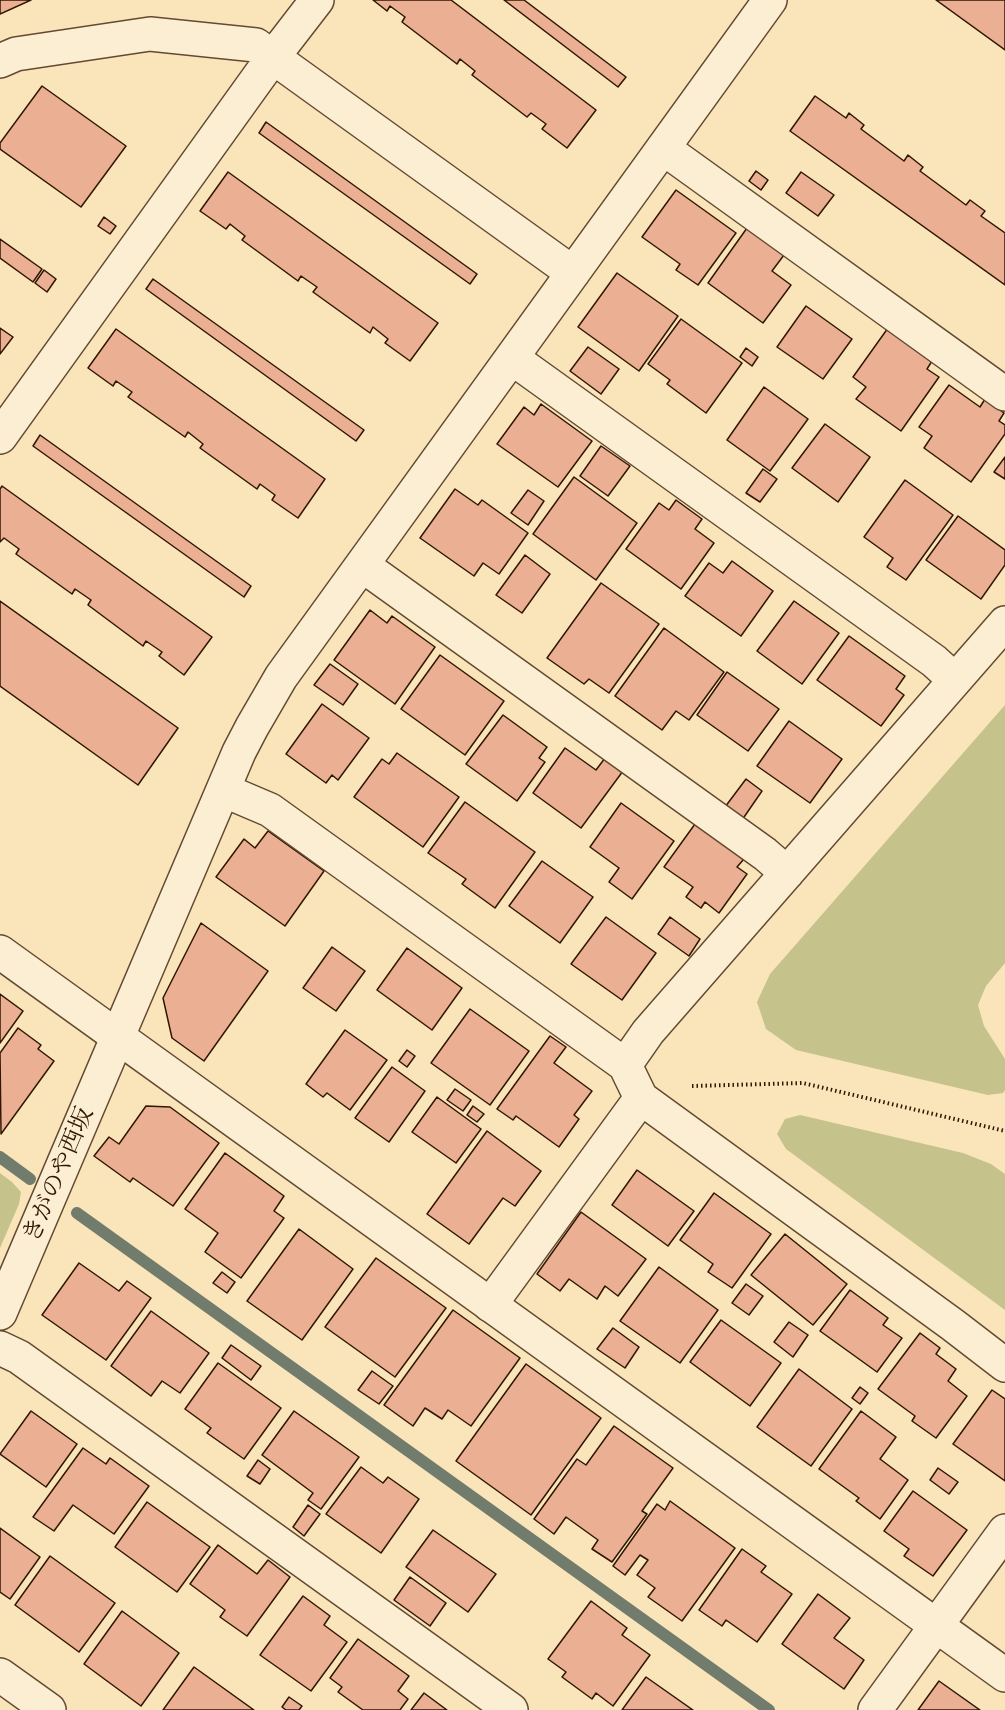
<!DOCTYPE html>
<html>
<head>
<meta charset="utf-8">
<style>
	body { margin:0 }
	canvas { display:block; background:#fae5bb }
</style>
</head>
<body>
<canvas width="1005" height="1710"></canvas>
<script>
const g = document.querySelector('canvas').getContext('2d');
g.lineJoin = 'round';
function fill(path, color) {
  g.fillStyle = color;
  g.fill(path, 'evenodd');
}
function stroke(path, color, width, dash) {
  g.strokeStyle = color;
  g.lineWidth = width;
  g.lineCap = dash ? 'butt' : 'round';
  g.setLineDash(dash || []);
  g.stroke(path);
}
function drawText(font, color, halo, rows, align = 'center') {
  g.font = font + ' "Old Standard TT","Noto Serif JP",serif';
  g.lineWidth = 4.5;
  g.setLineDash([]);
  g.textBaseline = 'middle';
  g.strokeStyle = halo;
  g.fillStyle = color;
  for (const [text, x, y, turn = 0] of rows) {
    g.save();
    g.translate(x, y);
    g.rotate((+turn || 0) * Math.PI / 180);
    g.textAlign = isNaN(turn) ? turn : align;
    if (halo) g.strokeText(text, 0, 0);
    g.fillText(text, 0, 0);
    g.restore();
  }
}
fill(new Path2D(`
	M1005 705V963L986 986 978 1005 984 1026 1005 1059V1090L1003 1093 988 1095 796 1050 766 1029 757 1002 770 974Z
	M800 1115 963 1153 991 1164 1005 1174V1310L786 1149 777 1134 785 1119Z
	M0 1173 12 1182 21 1192 19 1204 0 1248Z`), '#c6c28b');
stroke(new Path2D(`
	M0 1157 30 1179
	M77 1213 769 1710`), '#727c6d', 12);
const building = new Path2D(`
	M0 0H31L0 14Z
	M373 0H451L596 110 567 148 542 129 546 124 531 113 527 117 472 75 475 71 460 59 457 64 402 22 405 17 390 6 387 11Z
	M504 0H524L626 77 618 87Z
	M936 0H1005V50Z
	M42 86 126 146 81 207 0 149V143Z
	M815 96 846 118 849 113 864 125 861 129 904 161 908 155 923 167 920 171 966 205 970 200 985 211 981 216 1005 233V285L790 131Z
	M266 122 477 274 470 284 259 133Z
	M756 171 768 180 761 190 749 181Z
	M228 172 438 323 410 361 385 343 388 339 373 327 370 333 313 292 317 287 301 276 298 281 242 240 245 236 230 224 226 229 200 211Z
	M801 172 834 195 818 216 786 193Z
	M676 190 736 233 698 285 676 270 680 264 642 237Z
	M104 217 116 226 110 234 98 226Z
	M747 228 784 255 772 271 791 285 763 323 708 283Z
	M0 239 42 269 33 282 0 258Z
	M44 270 56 279 47 292 35 283Z
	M617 273 678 316 639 371 578 327Z
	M153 279 364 430 356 441 146 289Z
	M806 306 852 339 823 379 777 347Z
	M681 319 742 363 706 413 667 384 670 380 648 364Z
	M0 328 13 337 0 354Z
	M888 328 932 361 927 369 939 377 901 431 856 399 866 387 853 377Z
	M116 329 325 479 298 518 272 500 275 495 260 484 257 489 200 448 203 444 188 432 185 437 128 397 132 392 116 381 113 386 88 368Z
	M588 347 619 369 601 394 570 371Z
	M746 348 758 357 752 366 740 357Z
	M949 385 980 407 985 399 1004 413 999 421 1005 425V434L971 482 924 448 932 436 919 427Z
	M764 387 808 419 770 471 727 440Z
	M541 404 592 441 558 487 497 444 524 407 534 415Z
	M825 424 870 457 838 502 792 468Z
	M40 435 251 586 244 597 33 446Z
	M601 446 630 466 608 496 580 476Z
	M1005 457V479L994 472Z
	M763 469 777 479 760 502 746 493Z
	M574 477 637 523 596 580 533 534Z
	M905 480 953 515 906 580 887 567 893 558 864 537Z
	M2 486 212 637 184 675 159 656 162 652 146 641 143 646 88 605 91 600 75 589 72 594 16 554 19 549 4 538 0 542V489Z
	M455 489 478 505 482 500 528 533 499 574 483 563 474 576 420 538Z
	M528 490 544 501 528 525 511 513Z
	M676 500 702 519 695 529 714 543 681 589 626 549 659 503 669 510Z
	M958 516 1005 550V565L981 599 926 560Z
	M525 555 550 574 522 613 496 595Z
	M732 561 773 591 741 636 685 596 709 563 723 573Z
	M601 583 659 624 609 693 589 679 584 684 547 658Z
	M0 601 178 728 138 785 0 686Z
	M794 601 839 633 802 684 757 651Z
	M370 610 387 623 392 616 435 647 395 704 334 660Z
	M664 628 724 672 689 720 676 711 662 730 615 696Z
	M849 636 905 676 896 689 904 695 881 726 817 680Z
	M440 655 504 701 465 755 401 709Z
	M330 664 358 684 343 705 314 685Z
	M727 672 779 709 748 751 697 715Z
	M322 704 369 738 338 780 332 775 326 783 286 754Z
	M503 715 547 747 539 758 545 762 517 801 466 764Z
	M789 721 842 759 810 803 757 766Z
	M565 748 596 770 605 758 623 771 581 828 533 793Z
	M397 753 459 797 423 847 354 797 382 759 389 764Z
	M746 779 762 791 742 820 725 807Z
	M465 802 535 852 495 908 462 884 466 879 428 853Z
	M621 803 674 841 632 899 609 882 619 868 590 847Z
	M695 824 744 859 737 867 747 874 719 913 705 902 701 908 686 897 693 887 664 867Z
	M268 831 324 871 285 926 216 877 244 839 255 848Z
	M542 861 593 897 560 943 509 906Z
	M606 917 656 953 622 1000 571 964Z
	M670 917 700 939 689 956 658 934Z
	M201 923 268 971 204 1061 172 1038 163 998Z
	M332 947 365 971 336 1011 303 988Z
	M407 948 462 988 432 1030 377 990Z
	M0 994 23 1011 0 1043Z
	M470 1009 529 1051 490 1105 431 1063Z
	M18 1028 41 1045 38 1049 54 1061 1 1134 0 1053Z
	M345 1030 387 1060 350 1110 327 1093 323 1097 306 1084Z
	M550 1036 566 1047 554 1063 592 1091 574 1115 579 1119 559 1147 516 1116 513 1120 497 1109Z
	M407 1050 415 1056 407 1067 399 1061Z
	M392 1067 425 1091 389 1142 355 1118Z
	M455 1089 471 1100 463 1111 447 1100Z
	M437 1097 481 1129 456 1163 412 1132Z
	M146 1106 170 1107 219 1143 173 1206 133 1178 130 1182 94 1156 109 1137 119 1144Z
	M473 1106 484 1114 477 1122 467 1115Z
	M487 1131 541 1171 515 1206 503 1198 469 1244 427 1214Z
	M225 1153 284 1196 274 1211 284 1218 241 1278 205 1252 218 1233 185 1209Z
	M637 1170 694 1211 668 1246 612 1205Z
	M714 1193 771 1234 732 1288 708 1272 713 1264 680 1240Z
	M581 1212 646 1259 618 1296 605 1286 597 1299 569 1279 560 1291 537 1274Z
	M299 1229 353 1269 302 1340 247 1301Z
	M785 1234 847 1284 813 1325 751 1275Z
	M376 1258 446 1308 395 1377 325 1327Z
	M79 1263 119 1291 127 1281 151 1298 106 1360 42 1315Z
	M659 1267 718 1310 680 1363 620 1321Z
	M222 1272 235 1282 227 1293 213 1283Z
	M746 1284 763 1296 749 1315 732 1303Z
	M850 1290 888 1318 883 1325 902 1338 877 1372 820 1331Z
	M453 1310 520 1358 471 1426 448 1410 442 1419 425 1408 413 1426 384 1405Z
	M151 1311 209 1353 180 1393 162 1381 151 1396 111 1366Z
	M721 1320 781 1363 750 1406 690 1362Z
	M789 1322 808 1335 793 1357 774 1342Z
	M613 1328 639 1347 625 1368 597 1349Z
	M920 1333 940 1348 936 1354 956 1369 948 1381 967 1396 936 1438 912 1421 915 1416 878 1389Z
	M231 1345 261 1366 251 1380 222 1358Z
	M218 1363 281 1408 244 1459 207 1433 211 1428 185 1409Z
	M526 1364 601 1418 531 1515 456 1461Z
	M799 1369 852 1409 811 1466 757 1427Z
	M372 1371 393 1386 379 1404 358 1390Z
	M860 1387 868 1393 860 1404 852 1398Z
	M992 1390 1005 1399V1481L953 1444Z
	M31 1411 77 1444 46 1487 0 1454Z
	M294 1411 359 1457 321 1509 308 1500 313 1493 262 1455Z
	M861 1411 896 1437 880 1459 908 1480 880 1519 856 1501 859 1498 819 1469Z
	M614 1426 673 1468 642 1511 647 1514 612 1562 592 1549 598 1540 566 1517 554 1534 534 1519 577 1459 586 1465Z
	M83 1448 106 1464 110 1458 149 1486 114 1534 73 1505 54 1531 33 1517Z
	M258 1460 270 1469 260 1484 247 1476Z
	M361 1467 383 1483 388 1477 419 1499 381 1553 326 1514Z
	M938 1468 958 1482 949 1494 930 1480Z
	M913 1491 967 1530 933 1576 904 1556 909 1549 884 1531Z
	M670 1501 735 1548 682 1621 648 1597 655 1588 637 1575 648 1560 640 1555 625 1575 613 1566 657 1504 665 1510Z
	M147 1502 210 1547 177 1592 115 1547Z
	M308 1505 320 1514 304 1536 293 1527Z
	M0 1528 40 1557 10 1599 0 1592Z
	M433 1530 496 1574 468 1612 406 1567Z
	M218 1545 257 1574 268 1560 290 1577 247 1636 220 1617 225 1610 190 1584Z
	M742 1549 766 1566 761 1572 792 1594 757 1642 726 1620 722 1626 699 1610Z
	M50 1556 115 1603 79 1652 15 1605Z
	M410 1577 446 1603 430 1626 394 1600Z
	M818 1594 850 1618 834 1638 864 1660 844 1689 782 1644Z
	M303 1596 330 1616 324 1625 347 1642 311 1691 260 1655Z
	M591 1601 627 1628 622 1635 650 1655 613 1706 596 1693 592 1699 562 1677 566 1672 548 1659Z
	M122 1611 179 1653 141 1706 84 1664Z
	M358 1639 409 1676 398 1691 408 1699 400 1710H363L338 1692 342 1687 330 1678Z
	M194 1667 254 1710H163Z
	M646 1677 693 1710H622Z
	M939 1681 980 1710H918Z
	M424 1693 447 1710H411Z
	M289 1697 302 1706 299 1710H286L282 1707Z`);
fill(building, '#ebb094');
stroke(building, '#311703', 1.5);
const minor = new Path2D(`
	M0 61 16 54 150 34 256 45 573 273
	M663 148 1005 394
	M512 358 934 661 955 680
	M0 437 273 57 317 0
	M362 565 765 854 787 873
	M223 790 270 810 625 1065 641 1098 953 1325 1005 1365
	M625 1065 648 1032 1005 623
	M490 1305 641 1098
	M0 1313 239 752 252 727 281 677 770 0
	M0 1348 19 1357 511 1710
	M0 1675 49 1710
	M875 1710 1005 1531`);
const tertiary = new Path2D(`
	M0 952 1005 1675`);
stroke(minor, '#634a31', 36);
stroke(tertiary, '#634a31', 36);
stroke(new Path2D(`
	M692 1086 803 1083 1005 1131`), '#311703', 4, [1.5, 3]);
stroke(minor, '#fceed3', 33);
stroke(tertiary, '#fceed3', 33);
drawText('24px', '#311703', '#fceed3', [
	["きがのや西坂",59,1175,-67]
]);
</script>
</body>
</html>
